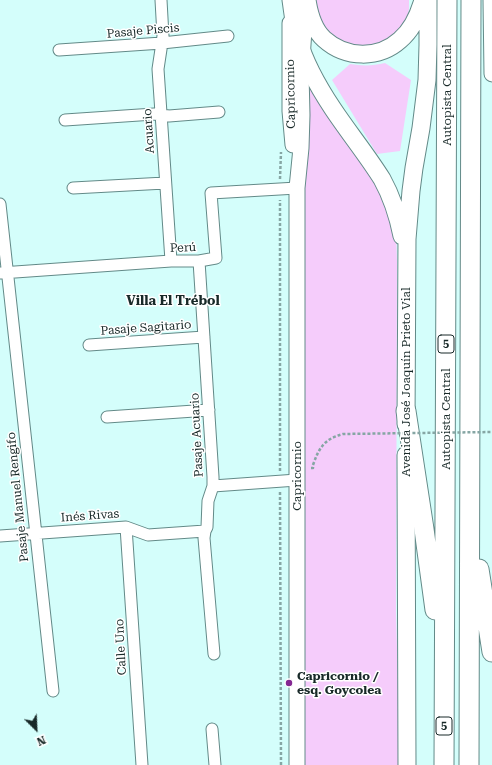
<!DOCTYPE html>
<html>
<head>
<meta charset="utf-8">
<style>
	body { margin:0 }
	#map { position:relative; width:492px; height:765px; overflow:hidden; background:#d4fefb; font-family:"Roboto Serif",serif }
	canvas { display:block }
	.north { position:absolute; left:16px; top:709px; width:40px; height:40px; -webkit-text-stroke:3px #fff; paint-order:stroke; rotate:156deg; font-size:11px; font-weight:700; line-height:16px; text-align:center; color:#182928 }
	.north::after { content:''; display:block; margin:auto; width:14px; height:18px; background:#182928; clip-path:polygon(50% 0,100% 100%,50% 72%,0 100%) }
</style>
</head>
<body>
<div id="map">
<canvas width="492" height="765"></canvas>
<div class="north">N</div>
</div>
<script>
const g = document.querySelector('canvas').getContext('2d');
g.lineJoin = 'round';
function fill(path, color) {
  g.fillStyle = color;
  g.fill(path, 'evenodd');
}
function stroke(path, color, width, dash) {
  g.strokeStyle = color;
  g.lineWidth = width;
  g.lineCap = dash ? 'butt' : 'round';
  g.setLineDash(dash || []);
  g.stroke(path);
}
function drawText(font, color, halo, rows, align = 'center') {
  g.font = font + ' "Roboto Serif",serif';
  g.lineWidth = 3;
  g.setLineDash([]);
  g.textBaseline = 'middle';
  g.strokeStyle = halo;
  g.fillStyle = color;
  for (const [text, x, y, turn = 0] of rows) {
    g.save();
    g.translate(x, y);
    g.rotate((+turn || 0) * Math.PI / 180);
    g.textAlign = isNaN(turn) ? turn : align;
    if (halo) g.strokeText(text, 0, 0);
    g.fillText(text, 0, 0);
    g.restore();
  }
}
fill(new Path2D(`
	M310 0H409V9L407 20 403 28 389 40 360 49 327 37Z
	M385 63 411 80 400 151 377 154 332 80 350 64C362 66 373 66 385 63Z
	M306 75 383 194 396 227 397 262 396 612 400 761 398 765H303L305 572 302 475Z`), '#f5ccfb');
const street = new Path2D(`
	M161 0 163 36 158 69 171 261
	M59 50 162 43 228 36
	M65 120 154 114 169 116 219 112
	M73 188 165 183
	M0 204 53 691
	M199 261 213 477V486L208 501 207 527 205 531 204 538 214 654
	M1 273 171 261H199L216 258 211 193 297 188
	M89 345 204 337
	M107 417 209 410
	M213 486 297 480
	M126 527 142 765
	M0 536 126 527 148 535 205 531
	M212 729 215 765`);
const secondary = new Path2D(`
	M491 0 492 74
	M290 23V111L293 145
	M297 765V188L301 148 302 115 301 73 306 2`);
const primary = new Path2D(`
	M291 0C293 13 294 26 298 39 305 64 319 88 333 109 349 133 367 155 382 179 392 197 398 216 402 236
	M307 0C309 13 314 30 324 39 346 59 379 59 400 40 412 30 419 14 423 0
	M406 424 407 239 411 191 414 168 421 128 427 80 428 45V0
	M406 455 407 765`);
const highway = new Path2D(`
	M406 411 424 529 435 610
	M479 569 492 652
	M444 765 447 0
	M469 765 471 0`);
stroke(street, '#638a88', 13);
stroke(secondary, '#638a88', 17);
stroke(primary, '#638a88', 19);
stroke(highway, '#638a88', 21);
stroke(new Path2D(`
	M280 179 281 152
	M311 468H313V465
	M280 471V200
	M280 492 281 765`), '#86a6a4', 2.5, [3, 2]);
stroke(street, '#fff', 11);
stroke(secondary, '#fff', 15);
stroke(primary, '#fff', 17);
stroke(highway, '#fff', 19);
stroke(new Path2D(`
	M313 465C319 448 324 439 343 434L492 432`), '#86a6a4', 2.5, [3, 2]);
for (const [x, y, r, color] of [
	[289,683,4,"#842792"]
]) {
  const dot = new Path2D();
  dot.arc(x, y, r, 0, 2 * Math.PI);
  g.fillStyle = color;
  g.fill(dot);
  stroke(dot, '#fff', 1.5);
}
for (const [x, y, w] of [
	[446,344,16],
	[444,726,16]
]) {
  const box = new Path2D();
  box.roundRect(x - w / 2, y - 9, w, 18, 3);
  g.fillStyle = '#fff';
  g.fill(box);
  stroke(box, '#182928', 1);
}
drawText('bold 11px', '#182928', null, [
	["5",446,344],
	["5",444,726]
]);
drawText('12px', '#182928', '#fff', [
	["Pasaje Piscis",143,31,-5],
	["Capricornio",291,94,-91],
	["Autopista Central",447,95,-90],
	["Acuario",149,131,-94],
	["Perú",183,248,-2],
	["Pasaje Sagitario",146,328,-4],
	["Avenida José Joaquín Prieto Vial",406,382,-90],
	["Autopista Central",446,419,-90],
	["Pasaje Acuario",197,435,-93],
	["Capricornio",297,476,-90],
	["Pasaje Manuel Rengifo",18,497,-96],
	["Inés Rivas",90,516,-4],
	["Calle Uno",121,647,-93]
]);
drawText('bold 12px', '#182928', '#fff', [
	["Capricornio /",297,676],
	["esq. Goycolea",297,690]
], 'left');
drawText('bold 13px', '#182928', '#fff', [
	["Villa El Trébol",173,301]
]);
</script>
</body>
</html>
